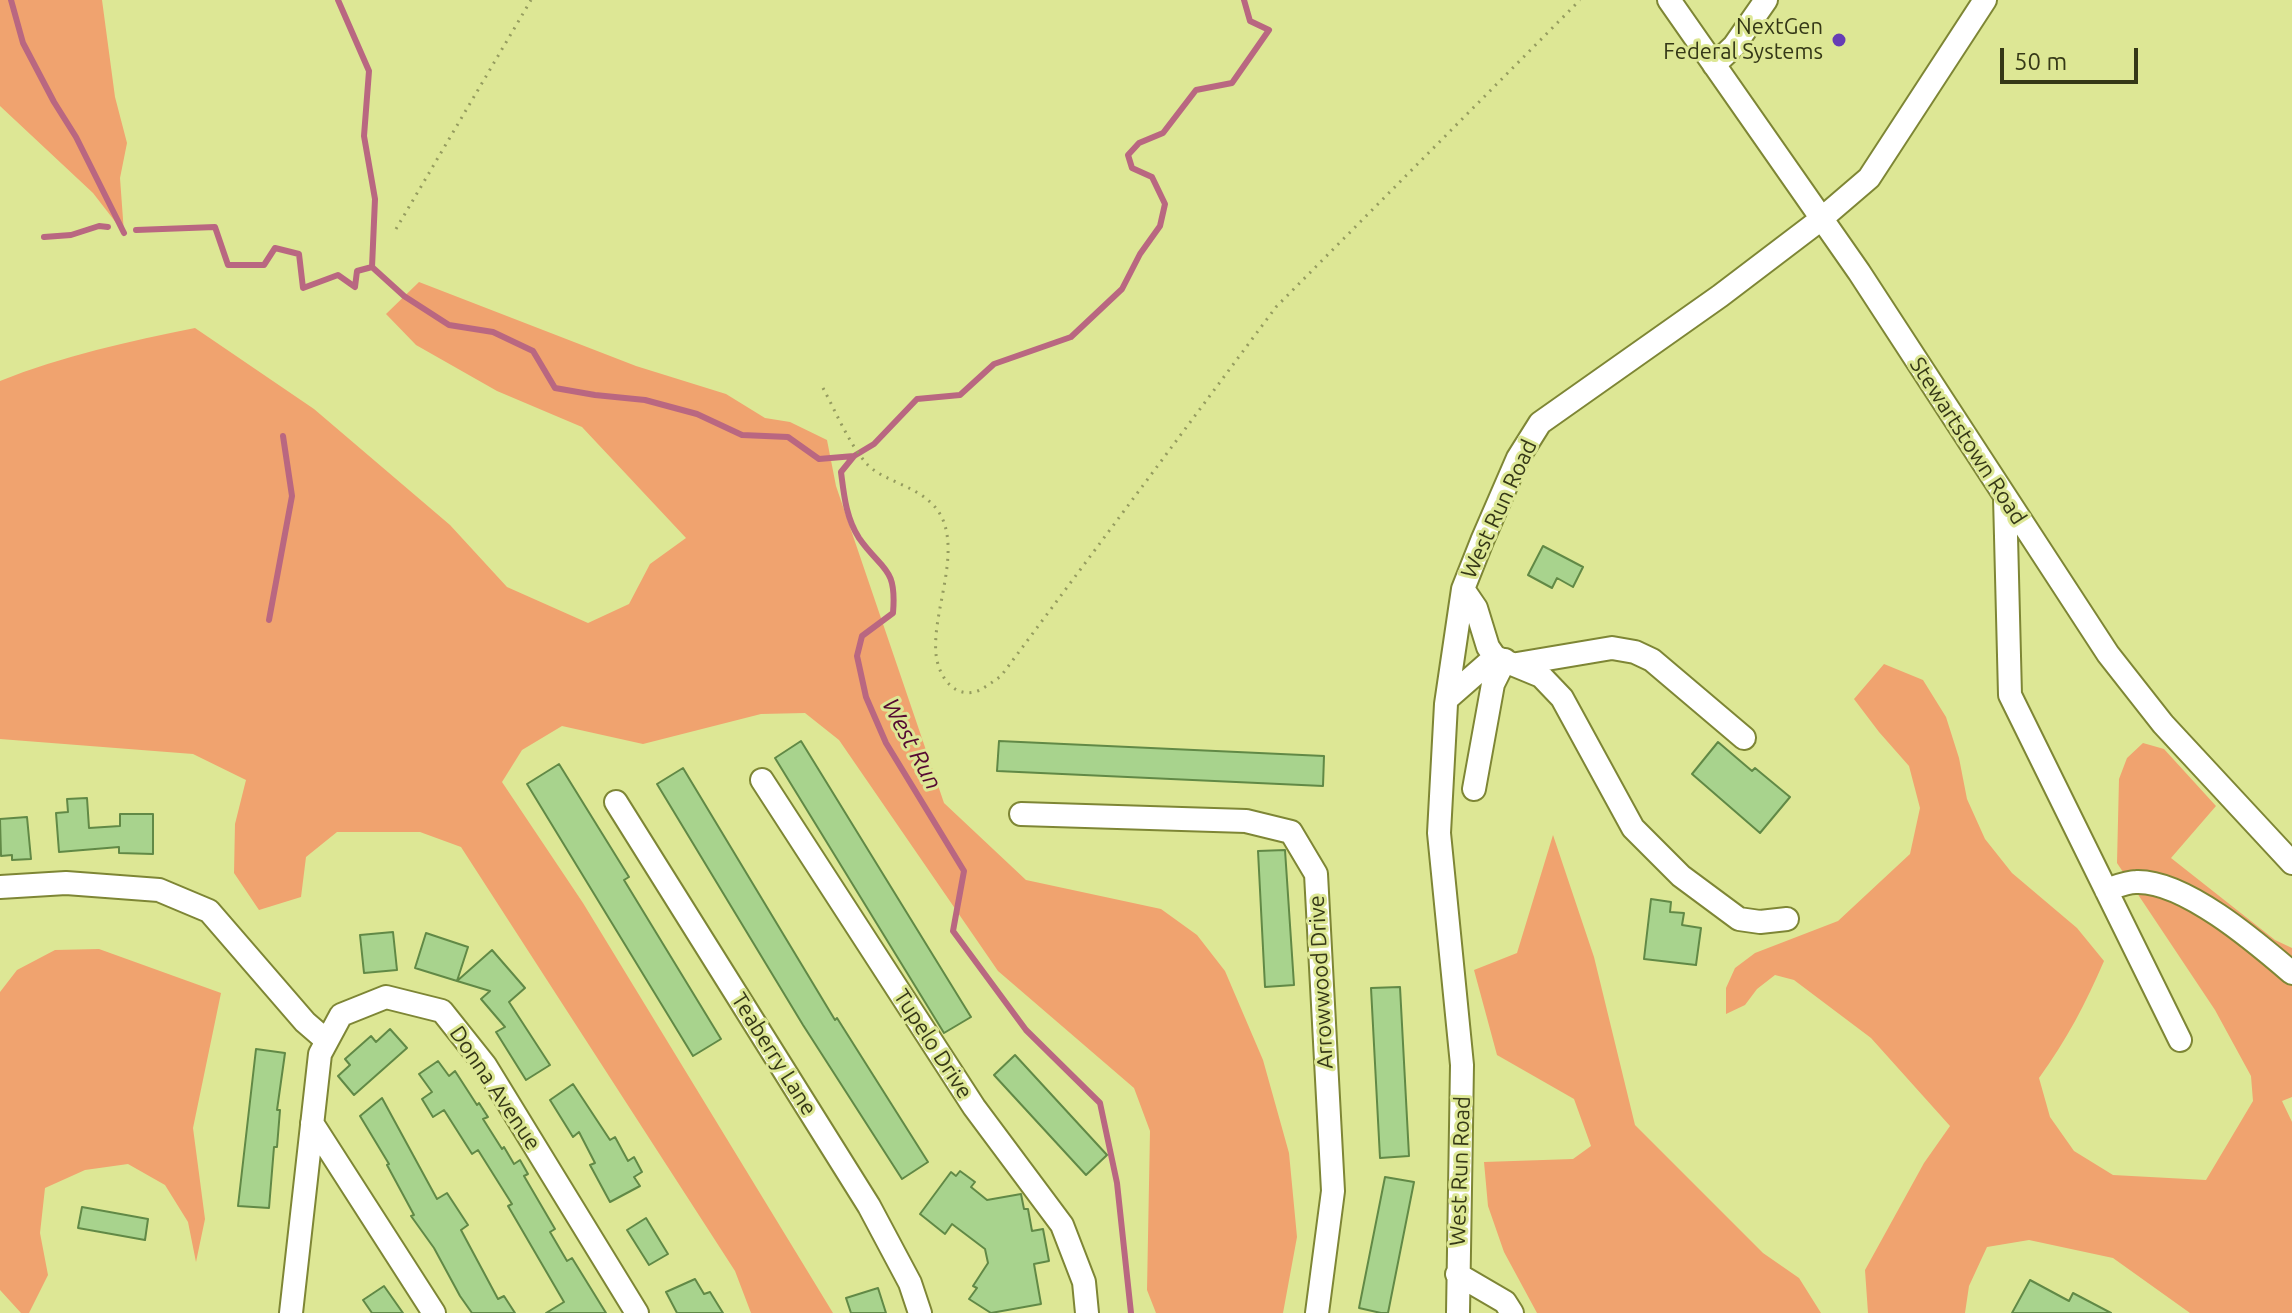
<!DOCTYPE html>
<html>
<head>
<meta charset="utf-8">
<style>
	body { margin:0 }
	#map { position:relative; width:2292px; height:1313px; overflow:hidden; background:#dde795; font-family:Ubuntu,sans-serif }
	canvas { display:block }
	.scale { position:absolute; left:2000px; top:48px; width:138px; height:36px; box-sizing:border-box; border:4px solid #353817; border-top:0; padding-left:10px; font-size:24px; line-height:28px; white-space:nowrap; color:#353817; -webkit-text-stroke:6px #dde795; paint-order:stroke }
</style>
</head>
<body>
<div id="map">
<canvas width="2292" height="1313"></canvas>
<div class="scale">50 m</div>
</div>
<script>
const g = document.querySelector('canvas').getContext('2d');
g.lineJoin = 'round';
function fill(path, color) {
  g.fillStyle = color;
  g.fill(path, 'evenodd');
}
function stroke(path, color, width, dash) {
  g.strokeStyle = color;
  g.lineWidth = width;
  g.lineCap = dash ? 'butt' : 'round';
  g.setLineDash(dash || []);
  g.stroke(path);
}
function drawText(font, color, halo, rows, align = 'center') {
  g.font = font + ' Ubuntu,sans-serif';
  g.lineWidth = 6;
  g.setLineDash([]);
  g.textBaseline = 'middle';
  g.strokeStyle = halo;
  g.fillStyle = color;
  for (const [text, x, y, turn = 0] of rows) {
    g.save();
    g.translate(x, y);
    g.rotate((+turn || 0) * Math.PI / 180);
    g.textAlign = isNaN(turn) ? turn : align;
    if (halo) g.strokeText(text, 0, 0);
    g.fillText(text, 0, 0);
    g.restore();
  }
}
fill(new Path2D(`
	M0 0H102L115 97 127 143 120 178 124 233 93 193 0 106Z
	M419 282 636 366 726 394 765 418 790 422 827 440 836 486 944 803 1026 880 1161 909 1197 935 1225 971 1263 1060 1289 1153 1297 1237 1283 1313H1156L1147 1290 1150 1131 1134 1088 998 971 839 740 805 713 761 714 643 744 562 726 522 750 502 782 583 903 833 1313H751L735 1271 461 847 420 832H337L306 857 301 897 259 910 234 873 235 824 246 780 193 754 0 739V381C62 356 130 341 195 328L314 409 450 525 507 587 588 623 629 604 650 564 686 538 582 427 497 391 416 345 386 314Z
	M1884 664 1923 680 1946 717 1959 758 1967 799 1985 839 2012 873 2077 928 2104 961C2086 1003 2066 1041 2039 1078L2050 1117 2074 1151 2113 1175 2206 1180 2253 1101 2251 1076 2215 1010 2117 863 2119 779 2127 758 2143 743 2164 749 2216 806 2171 858 2275 940 2292 948V1097L2282 1101 2292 1122V1313H2190L2113 1258 2029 1240 1987 1247 1969 1286 1965 1313H1868L1865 1270 1924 1163 1950 1126 1871 1038 1794 980 1775 975 1757 989 1745 1005 1726 1014V988L1735 968 1755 953 1838 921 1910 854 1920 808 1909 766 1879 732 1854 699Z
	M1553 835 1594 957 1635 1125 1763 1253 1799 1278 1821 1313H1537L1504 1252 1488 1206 1484 1162 1573 1159 1591 1146 1574 1099 1497 1055 1474 970 1517 953Z
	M99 949 221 993 193 1128 205 1219 196 1262 188 1222 165 1185 128 1164 85 1170 45 1188 40 1233 48 1275 29 1313H21L0 1290V992L17 970 55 950Z`), '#f0a36f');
stroke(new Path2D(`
	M11 0 23 43 54 102 76 137 124 233
	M338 0 369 71 364 136 375 199 372 267
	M136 230 215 227 228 265H264L275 248 299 254 303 288 338 275 355 287 357 271 372 267 404 296 449 325 493 332 533 351 555 388 595 395 645 400 697 414 742 435 788 437 819 459 854 456
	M44 237 71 235 99 226 108 227
	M269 620 292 496 283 436
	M1131 1313 1117 1183 1100 1103 1026 1030 953 931 964 871 886 743 866 697 857 656 862 636 893 613C897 566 882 571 859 538 846 518 844 495 841 472L854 456 874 444 917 399 960 395 994 364 1071 337 1122 289 1140 254 1160 226 1165 204 1152 177 1132 168 1128 155 1139 143 1163 133 1196 90 1232 83 1269 30 1250 21 1244 0`), '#b96781', 6);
const building = new Path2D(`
	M1543 546 1583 567 1573 587 1557 578 1552 588 1528 575Z
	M801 741 971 1017 944 1033 775 758Z
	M999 741 1324 756 1323 786 997 771Z
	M1718 742 1752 771 1755 768 1790 797 1760 833 1692 774Z
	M559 764 629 877 624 880 721 1039 693 1056 527 784Z
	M683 768 835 1020 837 1018 928 1162 902 1179 803 1025 657 784Z
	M87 798 89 828 120 826V814H153V854L119 853V847L59 852 56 813 68 812 67 799Z
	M27 817 31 859 12 860V855L1 856 0 819Z
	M1285 850 1294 985 1265 987 1258 851Z
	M1651 899 1671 902 1670 912 1684 913 1682 925 1701 928 1696 965 1644 959Z
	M393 932 397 970 364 973 360 935Z
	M426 933 468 947 457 981 415 968Z
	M492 950 525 988 509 1002 550 1065 526 1080 496 1032 505 1027 481 999 490 991 457 981Z
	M1400 987 1409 1156 1380 1158 1371 988Z
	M390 1029 407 1048 354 1095 338 1076 350 1065 345 1059 371 1036 376 1042Z
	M256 1049 285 1053 277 1110H280L277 1147H274L269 1208 238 1206Z
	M1015 1055 1107 1155 1086 1175 994 1075Z
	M438 1061 449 1076 455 1071 477 1105 479 1103 488 1117 483 1119 502 1149 504 1147 514 1164 520 1160 528 1174 524 1176 555 1229 550 1232 567 1261 572 1258 606 1313H546L564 1302 508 1206 512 1204 478 1150 472 1154 444 1110 433 1117 422 1099 432 1092 419 1074Z
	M573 1084 610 1140 615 1137 628 1161 634 1157 642 1172 634 1177 640 1186 610 1202 590 1165 595 1163 579 1132 573 1137 550 1100Z
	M382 1098 437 1199 447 1193 468 1225 461 1230 498 1299 504 1296 515 1313H472L460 1296 434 1248 411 1216 414 1215 387 1165 389 1164 360 1116Z
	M960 1171 975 1182 971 1187 987 1200 1021 1194 1024 1209H1028L1032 1231 1043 1229 1049 1261 1034 1264 1041 1304 991 1313 969 1299 977 1288 973 1286 988 1263 985 1249 952 1224 945 1234 920 1214 951 1172 956 1176Z
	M1385 1177 1414 1182 1388 1313H1381L1359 1308Z
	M82 1207 148 1219 145 1240 78 1228Z
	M646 1218 668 1254 649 1265 627 1230Z
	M695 1279 704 1294 710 1292 723 1313H677L666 1292Z
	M2030 1280 2069 1301 2073 1293 2111 1313H2012Z
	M384 1286 403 1313H372L363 1300Z
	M878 1288 886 1313H851L846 1298Z`);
fill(building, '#a8d38d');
stroke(building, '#618946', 2);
const minor = new Path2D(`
	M1669 0 1859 272 2108 654 2163 724 2292 863
	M1714 65 1734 46 1766 0
	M2005 497 2010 695 2180 1040
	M1463 589 1476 608 1488 647 1495 657 1541 676 1562 698 1633 828 1681 876 1739 919 1760 922 1787 919
	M1517 664 1612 648 1635 652 1652 660 1744 738
	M1447 699 1495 657
	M762 780 974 1107 1062 1225 1084 1282 1087 1313
	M1474 789 1493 684 1505 660
	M616 802 869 1206 910 1283 920 1313
	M1021 814 1246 821 1291 832 1316 874 1333 1191 1317 1313
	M0 887 66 883 159 890 209 911 305 1022 327 1041
	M2106 890C2115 887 2127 882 2136 882 2184 880 2257 943 2292 973
	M312 1123 434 1313
	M1457 1274 1505 1302 1512 1313
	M291 1313 320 1054 341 1015 386 997 442 1011 485 1065 637 1313
	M1458 1313 1462 1065 1439 833 1446 704 1463 589 1482 541 1518 458 1540 423 1720 296 1820 220 1869 178 1985 0`);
stroke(minor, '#7e8635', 26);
stroke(new Path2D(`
	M396 229 531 0
	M823 388C836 412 848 442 866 463 884 484 929 486 943 520 959 559 932 614 936 654 938 676 955 701 980 690 987 686 994 681 1001 676L1276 307 1580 0`), '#959c5f', 3, [2, 6]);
stroke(minor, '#fff', 22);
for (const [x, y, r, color] of [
	[1839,40,8,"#663db5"]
]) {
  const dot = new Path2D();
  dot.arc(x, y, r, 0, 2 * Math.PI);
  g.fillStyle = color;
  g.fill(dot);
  stroke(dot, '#dde795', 3);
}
drawText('22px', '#353817', '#dde795', [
	["NextGen",1823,27],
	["Federal Systems",1823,52]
], 'right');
drawText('22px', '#353817', '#dde795', [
	["Stewartstown Road",1968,441,57],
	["West Run Road",1499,509,-65],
	["Arrowwood Drive",1321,982,-93],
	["Tupelo Drive",933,1044,57],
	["Teaberry Lane",774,1054,58],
	["Donna Avenue",495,1088,56],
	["West Run Road",1460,1171,-88]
]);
drawText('italic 24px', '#550a32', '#dde795', [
	["West Run",912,744,62]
]);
</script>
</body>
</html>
